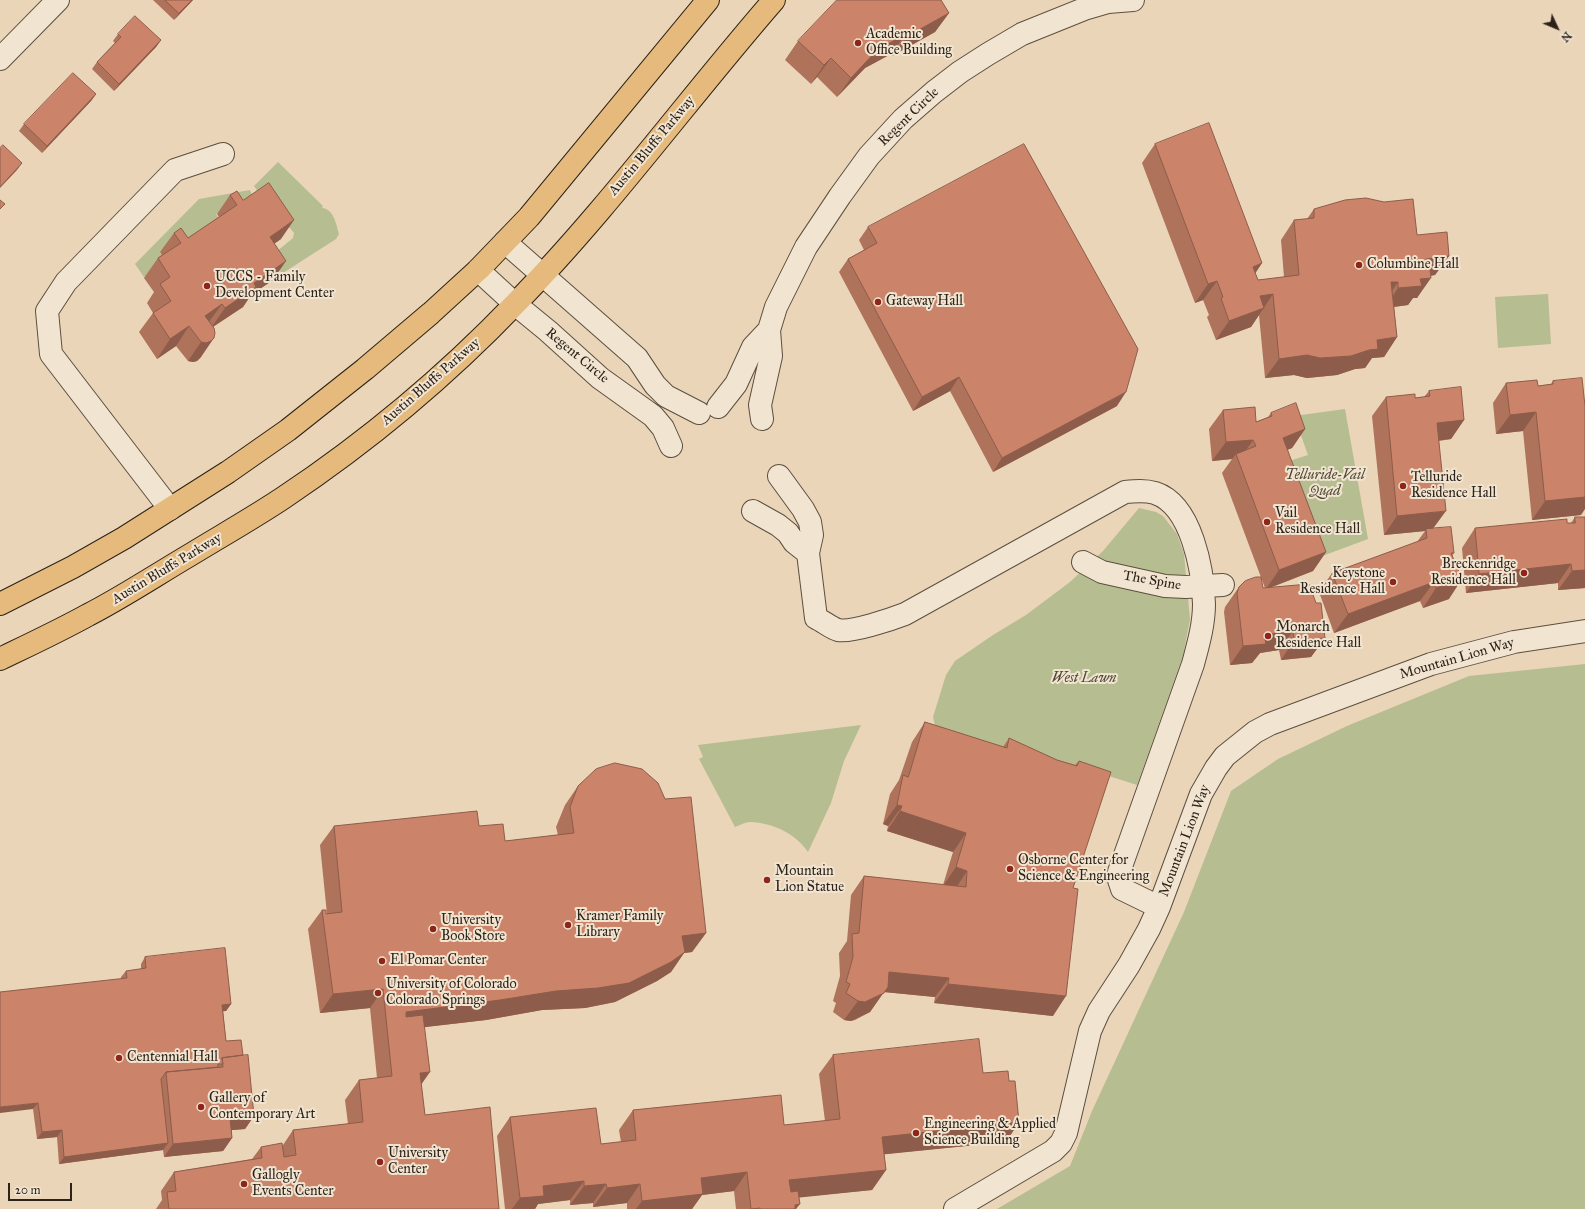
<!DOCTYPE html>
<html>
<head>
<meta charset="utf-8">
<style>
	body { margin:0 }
	#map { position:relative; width:1585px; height:1209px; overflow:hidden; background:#ead5b8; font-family:"IM FELL Great Primer",serif }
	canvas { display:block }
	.north { position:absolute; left:1537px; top:8px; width:40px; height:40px; -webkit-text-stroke:3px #f1e4d1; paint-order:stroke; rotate:134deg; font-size:11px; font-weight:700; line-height:16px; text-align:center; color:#2c2218 }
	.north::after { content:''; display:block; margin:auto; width:14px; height:18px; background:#2c2218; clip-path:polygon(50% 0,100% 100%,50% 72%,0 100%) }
	.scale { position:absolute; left:8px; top:1183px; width:64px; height:18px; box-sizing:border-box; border:2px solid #2c2218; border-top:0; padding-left:5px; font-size:12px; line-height:14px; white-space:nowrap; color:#2c2218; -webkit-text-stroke:3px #f1e4d1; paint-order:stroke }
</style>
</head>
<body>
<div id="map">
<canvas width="1585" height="1209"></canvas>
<div class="north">N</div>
<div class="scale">20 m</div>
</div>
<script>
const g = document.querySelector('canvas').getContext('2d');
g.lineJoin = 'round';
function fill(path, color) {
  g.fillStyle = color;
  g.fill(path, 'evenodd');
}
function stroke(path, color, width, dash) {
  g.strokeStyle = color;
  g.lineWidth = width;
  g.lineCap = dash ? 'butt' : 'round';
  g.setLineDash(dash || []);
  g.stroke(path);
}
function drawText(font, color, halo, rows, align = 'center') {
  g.font = font + ' "IM FELL Great Primer",serif';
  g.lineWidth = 4;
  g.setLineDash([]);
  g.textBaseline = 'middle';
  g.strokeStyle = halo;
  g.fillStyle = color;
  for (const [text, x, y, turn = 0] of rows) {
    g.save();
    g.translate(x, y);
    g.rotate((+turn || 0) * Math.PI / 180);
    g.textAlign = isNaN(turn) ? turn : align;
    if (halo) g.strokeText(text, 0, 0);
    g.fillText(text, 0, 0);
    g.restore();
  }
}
fill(new Path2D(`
	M278 162 323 206 322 208C334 209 336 224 339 234L336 239 283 273C274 269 276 260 276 252L293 238 294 233 290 228H283L254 186Z
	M250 190 255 202 224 210 216 214 223 224 167 247 160 252 167 262 144 277 135 264 199 199Z
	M1548 294 1551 344 1498 348 1495 297Z
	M1345 409 1368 539 1317 558 1283 463 1308 455 1294 416Z
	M1139 508 1156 512 1163 516 1177 534 1184 554 1190 619 1183 656 1137 785 1071 764 1065 780 936 730 933 717 946 675 955 661 993 635 1026 615 1070 582 1103 551Z
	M1585 664V1209H997L1070 1166 1092 1111 1184 912 1231 791 1278 759 1347 726 1469 676Z
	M861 725 844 761 831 803 808 852C795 833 773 823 750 822 746 822 740 825 735 827L699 759 703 757 698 745Z`), '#b6bd90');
const minor = new Path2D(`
	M0 59 58 0
	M505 242 637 358 655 385 666 396 699 413
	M478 270 515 304 548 331 600 378 653 416 663 428 671 446
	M718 407 736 384 753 347 769 330 776 307 806 247 840 196 869 156 903 119 934 92 960 72 988 54 1022 34 1084 9 1108 2 1133 0
	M762 419 760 405 771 356 769 330
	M779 476 803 509 810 522 812 535 808 553 816 618C823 621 831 628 838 630 851 633 892 619 905 614L1125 492C1135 491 1145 490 1155 493 1192 505 1203 571 1204 604 1204 625 1198 645 1193 664L1119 872V880L1122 889 1159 907
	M170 509 51 354 47 311 66 282 175 170 223 154
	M753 511 778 525 788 533 794 542 808 553
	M1083 562 1102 572 1165 586 1186 587 1223 585
	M955 1209 1053 1151 1061 1143 1066 1133 1090 1031 1099 1011 1129 965 1149 929 1159 907 1201 794 1216 768 1225 756 1255 732 1270 724 1431 664 1514 642 1585 631`);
const major = new Path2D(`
	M0 604 73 567 124 538 228 472 288 430 365 369 431 313 478 270 529 217 708 0
	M0 659C29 645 59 631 88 615 123 597 156 575 190 555 221 536 253 518 283 498 367 442 446 376 516 303 609 208 687 100 774 0`);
stroke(minor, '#5c4f40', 24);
stroke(major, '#2c2218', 24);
stroke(minor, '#f1e4d1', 22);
stroke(major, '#e5ba7c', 22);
fill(new Path2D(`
	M153 0H193L174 20Z
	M949 13 935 32 892 56 891 54 865 68 837 97 817 77 811 84 785 60 798 41Z
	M118 34 161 40 156 47 114 91 92 69 97 62 115 43 113 41Z
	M96 94 91 101 42 153 19 131 24 124Z
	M1155 144 1262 263 1255 273 1258 280 1284 277 1281 240 1294 220 1307 219 1314 209 1417 235 1449 256 1435 275 1430 276 1417 298H1413L1408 305 1394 307 1397 337 1384 357 1372 358 1365 368 1355 369 1337 375 1307 378 1294 375 1265 378 1259 315 1251 327 1216 340 1207 317 1209 315 1203 300 1195 303 1142 163Z
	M230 195 243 200 281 239 274 244 273 280 251 295 243 307 213 327 201 357 197 361 193 362 188 361 176 346 157 359 139 332 153 313 147 303 154 292 144 278 158 258 162 255 160 252 174 233 188 238 219 217 217 214Z
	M868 227 1117 406 993 472 950 391 913 411 839 272 848 259 864 250 859 240Z
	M1553 381 1581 515 1532 520 1523 431 1496 434 1493 403 1506 383 1538 386 1551 384Z
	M1429 391 1464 420 1451 439 1439 441 1433 528 1454 553 1452 556 1449 599 1423 608 1420 601 1334 633 1319 592 1332 573 1417 542 1425 531 1384 535 1372 416 1386 397 1415 398 1424 397Z
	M1223 410 1256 422 1268 417 1271 413 1305 429 1292 448 1287 450 1326 552 1313 571 1270 588 1325 638 1311 657 1281 660 1279 650 1260 653 1252 663 1230 665 1224 612 1225 607 1239 587 1265 588 1222 473 1232 459 1212 461 1209 429Z
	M1575 517 1585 588 1558 590V583L1466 593 1462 548 1475 528 1571 523Z
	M925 722 1003 747 1009 738 1057 760 1075 765 1079 761 1073 888 1053 1016 934 1003 935 997 884 992 870 1012 855 1020 851 1021 844 1020 833 1012 836 1003 833 1001 840 976 839 953 847 941 851 895 864 876 943 885 953 852 887 831 888 826 883 824 890 794 899 780 912 742Z
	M578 786 706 933 692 952 684 953 671 972 657 981 615 1002 585 1008 542 1010 486 1020 424 1027 421 1084 425 1115 499 1209H156L162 1200 161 1191 174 1172 252 1159 261 1147 283 1145 293 1130 348 1124 345 1100 359 1080 377 1078 370 1008 320 1013 308 929 322 910 327 914 320 845 334 826H479L505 841 558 835 556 827 565 805Z
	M145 957 231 1004 226 1011H223L226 1041 243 1055 254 1116 245 1129 232 1130V1138L223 1151 164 1157 163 1150 59 1164 57 1137 37 1139 33 1109 121 979V977L126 971 141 969V964Z
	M833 1055 983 1073 1009 1081 1019 1122 1006 1142 884 1154 886 1170 872 1190 799 1197 796 1209H736L734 1191 702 1195 692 1209H627V1203L593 1207V1203L570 1205V1200L538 1204 535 1209H505L497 1136 510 1117 601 1144 621 1142 619 1130 633 1110 784 1125 825 1121 819 1074Z`), '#af725b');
fill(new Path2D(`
	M192 0H193L174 20 179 13Z
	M949 13 935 32 892 56 906 37Z
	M905 35 891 54 865 68 837 97 851 78 878 49Z
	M161 40 156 47 114 91 119 84Z
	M831 58 817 77 811 84 824 65Z
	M96 94 91 101 42 153 47 146Z
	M22 163 17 170 0 188V187Z
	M294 220 281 239 256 256 270 237Z
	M1449 256 1435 275 1412 278 1426 259Z
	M286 261 273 280 251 295 243 307 211 328 225 308 254 283Z
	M1262 263 1249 283 1253 267Z
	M1431 278 1417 298H1413L1408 305 1385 308 1398 288 1420 279Z
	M1217 281 1203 300 1195 303 1208 284Z
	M1391 282H1398L1385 301Z
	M1273 294 1251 327 1216 340 1229 321 1260 296Z
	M222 304 208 323 205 316Z
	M189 326 176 346 157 359 170 339Z
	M1397 337 1384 357 1372 358 1365 368 1355 369 1337 375 1307 378 1294 375 1265 378 1279 359 1307 355 1377 340Z
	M214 338 201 357 197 361 193 362 188 361 201 342Z
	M959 377 950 391 913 411 922 397Z
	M1126 392 1117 406 993 472 1002 458Z
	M1536 412 1523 431 1496 434 1510 415Z
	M1464 420 1451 439 1424 442 1437 423Z
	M1305 429 1292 448 1269 457 1283 438Z
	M1253 440 1240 459 1236 454 1232 459 1212 461 1226 442Z
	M1585 497V509L1581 515 1532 520 1545 501Z
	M1446 511 1432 530 1426 529 1425 531 1384 535 1397 516Z
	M1326 552 1313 571 1266 589 1279 570Z
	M1571 564 1558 583 1466 593 1479 574Z
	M1585 570V588L1558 590 1572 571Z
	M1462 579 1449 599 1423 608 1436 588Z
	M1434 582 1420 601 1334 633 1348 614Z
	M1293 631 1279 650 1260 653 1252 663 1230 665 1243 646 1264 635Z
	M1325 638 1311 657 1281 660 1294 640Z
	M897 805 902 806 888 826 883 824Z
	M900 811 966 833 953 852 887 831Z
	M956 867 967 871 954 891 943 886Z
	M706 933 692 952 684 953 671 972 657 981 615 1002 585 1008 542 1010 486 1020 392 1031 406 1012 682 936Z
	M889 972 949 978 935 997 884 992 870 1012 851 1021 844 1020 858 1001Z
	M948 984 1066 996 1053 1016 934 1003Z
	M383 989 370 1008 320 1013 333 994Z
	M231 1004 226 1011 217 1012 222 1005Z
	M430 1072 416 1092 420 1073Z
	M38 1103 33 1109 0 1113V1107Z
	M254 1116 245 1129 221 1131 230 1118Z
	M1019 1122 1006 1142 868 1156 882 1137Z
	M62 1130 57 1137 37 1139 42 1132Z
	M232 1138 223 1151 164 1157 173 1144Z
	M168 1143 163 1150 59 1164 64 1157Z
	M886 1170 872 1190 776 1200 789 1180Z
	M747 1172 734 1191 702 1195 692 1209H636L642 1201 701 1178Z
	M584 1181 570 1200 538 1204 535 1209H512L520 1198 543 1186Z
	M606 1184 593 1203 570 1205 584 1186Z
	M640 1184 627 1203 593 1207 607 1188Z
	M800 1204 796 1209H792L795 1205Z`), '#8e5c4a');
const building = new Path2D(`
	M165 0H192L179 13Z
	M837 0H941L949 13 906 37 905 35 878 49 851 78 831 58 824 65 798 41Z
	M135 16 161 40 119 84 97 62 121 37 118 34Z
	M73 73 96 94 47 146 24 124Z
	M1209 123 1262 263 1253 267 1258 280 1299 275 1294 220 1314 218V209L1345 200 1355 199 1366 198 1384 202 1413 199 1417 235 1447 232 1449 256 1426 259V262H1429L1431 278 1420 279 1422 286 1398 288V282H1391L1397 337 1377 340 1378 349 1369 350 1351 356 1320 358 1307 355 1279 359 1273 294 1260 296 1264 308 1229 321 1221 298 1223 297 1217 281 1208 284 1155 144Z
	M1024 144 1138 349 1126 392 1002 458 959 377 922 397 848 259 877 243 868 227Z
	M3 145 22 163 0 187V148Z
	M269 183 294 220 270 237 286 261 254 283 256 287 225 308 222 304 205 316 214 328 215 333 214 338 211 341 206 343 201 342 189 326 170 339 153 313 171 301 160 284 170 277 158 258 181 243 174 233 181 228 188 238 237 205 230 195 237 191 243 200Z
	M0 200 5 204 0 209Z
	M1582 378 1585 406V497L1545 501 1536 412 1510 415 1506 383 1537 380 1538 386 1553 384V381Z
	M1461 387 1464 420 1437 423 1446 511 1397 516 1386 397 1415 394V398L1430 396 1429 391Z
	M1296 403 1305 429 1283 438 1326 552 1279 570 1236 454 1256 446 1253 440 1226 442 1223 410 1255 407 1256 422 1272 416 1271 413Z
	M1575 517H1585V570L1572 571 1571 564 1479 574 1475 528 1567 519V523H1575Z
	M1451 527 1454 553H1451L1462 579 1436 588 1434 582 1348 614 1332 573 1427 538 1426 529Z
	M1256 577H1261L1263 588 1309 584 1316 603H1321L1325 638 1294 640 1293 631 1264 635 1266 644 1243 646 1237 593 1239 587 1245 581Z
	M925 722 1007 748 1009 738 1057 760 1077 766 1079 761 1111 772 1073 888 1078 889 1066 996 948 984 949 978 889 972 888 987 884 993 869 1000 865 1002 858 1001 846 993 850 984 846 982 853 957 852 934 859 933 864 876 966 887 967 871 956 867 966 833 900 811 902 806 897 805 903 775 908 777Z
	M615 763 642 769 658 783 665 799 691 797 706 933 682 936 685 952 671 962 629 983 598 988 556 991 500 1000 406 1012V1017L423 1015 430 1072 420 1073 425 1115 490 1107 499 1209H169L167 1192 176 1191 174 1172 262 1158 261 1147 282 1143 284 1157 296 1155 293 1130 363 1122 359 1080 392 1076 383 989 333 994 322 910H326V914L342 912 334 826 477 811 479 826 503 824 505 841 574 833 570 807 578 786 596 769Z
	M225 948 231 1004 222 1005 226 1041 241 1040 243 1055 222 1058 223 1064H218V1067L166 1072 161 1079 168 1143 64 1157 62 1130 42 1132 38 1103 0 1107V992L127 978 126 971 146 968 145 957Z
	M979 1039 983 1073 1008 1071 1009 1081H1015L1019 1122 882 1137 886 1170 789 1180 791 1192 798 1191 800 1204 795 1205V1209H760V1208L751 1209 747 1172 701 1178 703 1194 642 1201 640 1184 607 1188 606 1184 584 1186V1181L543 1186 544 1196 520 1198 510 1117 596 1108 601 1144 636 1140 633 1110 781 1095 784 1125 840 1119 833 1055Z
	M248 1055 254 1116 230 1118 232 1138 173 1144 166 1072 223 1067 222 1058Z`);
fill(building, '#cb846a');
stroke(building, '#8e5c4a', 1);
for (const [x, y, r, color] of [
	[858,43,4,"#8f2418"],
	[1359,265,4,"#8f2418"],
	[207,286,4,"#8f2418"],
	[878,302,4,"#8f2418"],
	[1403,486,4,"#8f2418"],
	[1267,522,4,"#8f2418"],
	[1524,573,4,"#8f2418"],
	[1393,582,4,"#8f2418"],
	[1268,636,4,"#8f2418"],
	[1010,869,4,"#8f2418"],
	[767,880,4,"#8f2418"],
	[568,925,4,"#8f2418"],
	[433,929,4,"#8f2418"],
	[382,961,4,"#8f2418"],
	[378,993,4,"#8f2418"],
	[119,1058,4,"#8f2418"],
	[201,1107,4,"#8f2418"],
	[916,1133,4,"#8f2418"],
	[380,1162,4,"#8f2418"],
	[244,1184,4,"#8f2418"]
]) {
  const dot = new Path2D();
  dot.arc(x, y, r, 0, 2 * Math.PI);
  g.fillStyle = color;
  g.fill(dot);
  stroke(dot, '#f1e4d1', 1.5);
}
drawText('14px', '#2c2218', '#f1e4d1', [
	["Academic",866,35],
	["Office Building",866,51],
	["Columbine Hall",1367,265],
	["UCCS - Family",215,278],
	["Development Center",215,294],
	["Gateway Hall",886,302],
	["Telluride",1411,478],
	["Residence Hall",1411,494],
	["Vail",1275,514],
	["Residence Hall",1275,530],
	["Breckenridge",1516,565,"right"],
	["Residence Hall",1516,581,"right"],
	["Keystone",1385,574,"right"],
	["Residence Hall",1385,590,"right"],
	["Monarch",1276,628],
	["Residence Hall",1276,644],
	["Osborne Center for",1018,861],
	["Science & Engineering",1018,877],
	["Mountain",775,872],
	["Lion Statue",775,888],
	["Kramer Family",576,917],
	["Library",576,933],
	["University",441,921],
	["Book Store",441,937],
	["El Pomar Center",390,961],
	["University of Colorado",386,985],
	["Colorado Springs",386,1001],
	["Centennial Hall",127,1058],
	["Gallery of",209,1099],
	["Contemporary Art",209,1115],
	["Engineering & Applied",924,1125],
	["Science Building",924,1141],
	["University",388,1154],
	["Center",388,1170],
	["Gallogly",252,1176],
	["Events Center",252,1192]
], 'left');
drawText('14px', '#2c2218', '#f1e4d1', [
	["Regent Circle",909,117,-44],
	["Austin Bluffs Parkway",652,146,-50],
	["Regent Circle",577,356,40],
	["Austin Bluffs Parkway",431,382,-41],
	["Austin Bluffs Parkway",167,569,-31],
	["The Spine",1152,581,10],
	["Mountain Lion Way",1457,659,-16],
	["Mountain Lion Way",1185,841,-69]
]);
drawText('italic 14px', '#4e4936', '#f1e4d1', [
	["Telluride-Vail",1325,476],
	["Quad",1325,492],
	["West Lawn",1084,679]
]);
</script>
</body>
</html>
